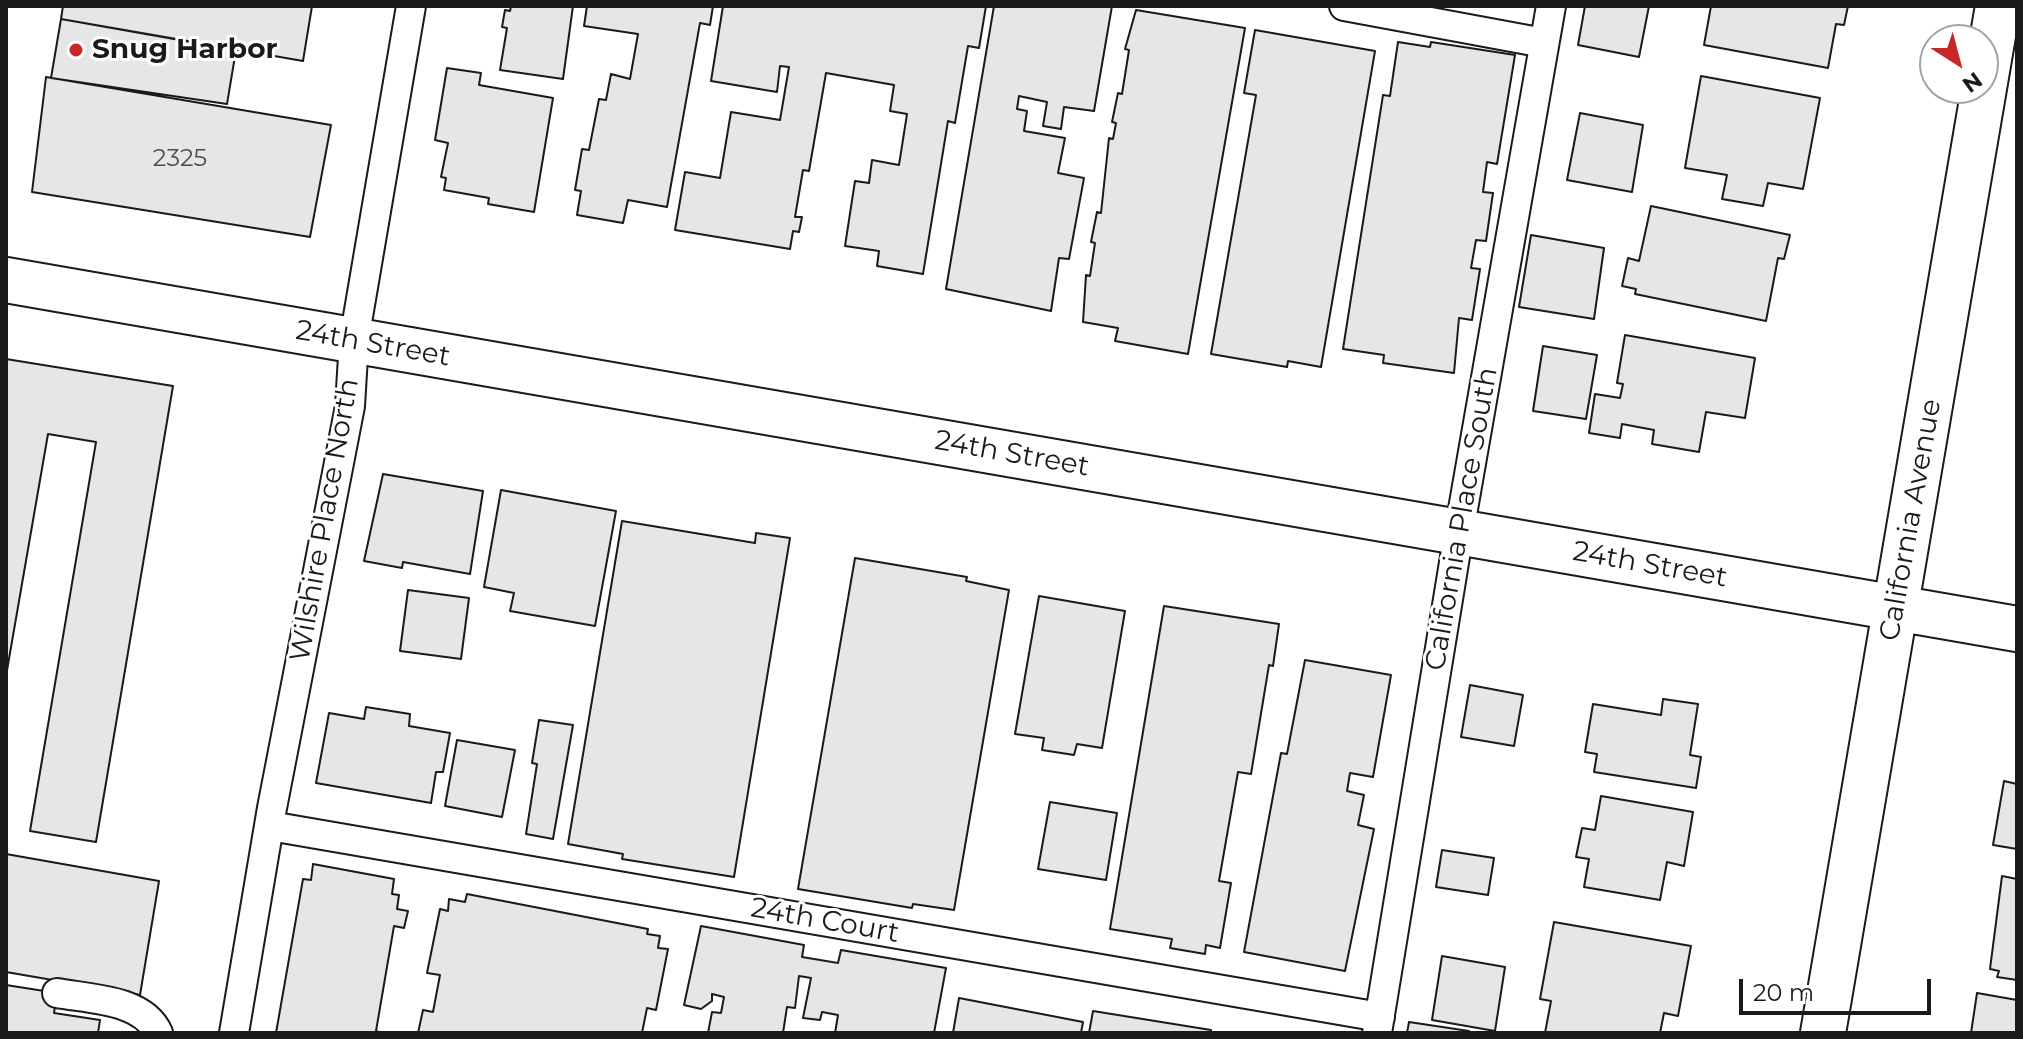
<!DOCTYPE html>
<html>
<head>
<meta charset="utf-8">
<style>
	body { margin:0 }
	#map { position:relative; width:2023px; height:1039px; overflow:hidden; background:#fff; font-family:Montserrat,sans-serif }
	canvas { display:block }
	.frame { position:absolute; inset:0; border:8px solid #1a1a1a; pointer-events:none }
	.north { position:absolute; left:1919px; top:24px; width:80px; height:80px; box-sizing:border-box; background:#fff; border:2px solid #a3a3a3; border-radius:50%; rotate:144deg; font-size:22px; font-weight:700; line-height:32px; text-align:center; color:#1a1a1a }
	.north::after { content:''; display:block; margin:auto; width:28px; height:36px; background:#c62828; clip-path:polygon(50% 0,100% 100%,50% 72%,0 100%) }
	.scale { position:absolute; left:1739px; top:979px; width:192px; height:36px; box-sizing:border-box; border:4px solid #1a1a1a; border-top:0; padding-left:10px; font-size:24px; line-height:28px; white-space:nowrap; color:#1a1a1a; -webkit-text-stroke:6px #fff; paint-order:stroke }
</style>
</head>
<body>
<div id="map">
<canvas width="2023" height="1039"></canvas>
<div class="frame"></div>
<div class="north">N</div>
<div class="scale">20 m</div>
</div>
<script>
const g = document.querySelector('canvas').getContext('2d');
g.lineJoin = 'round';
function fill(path, color) {
  g.fillStyle = color;
  g.fill(path, 'evenodd');
}
function stroke(path, color, width, dash) {
  g.strokeStyle = color;
  g.lineWidth = width;
  g.lineCap = dash ? 'butt' : 'round';
  g.setLineDash(dash || []);
  g.stroke(path);
}
function drawText(font, color, halo, rows, align = 'center') {
  g.font = font + ' Montserrat,sans-serif';
  g.lineWidth = 6;
  g.setLineDash([]);
  g.textBaseline = 'middle';
  g.strokeStyle = halo;
  g.fillStyle = color;
  for (const [text, x, y, turn = 0] of rows) {
    g.save();
    g.translate(x, y);
    g.rotate((+turn || 0) * Math.PI / 180);
    g.textAlign = isNaN(turn) ? turn : align;
    if (halo) g.strokeText(text, 0, 0);
    g.fillText(text, 0, 0);
    g.restore();
  }
}
const building = new Path2D(`
	M63 6H312L303 61 61 19Z
	M511 6H573L563 79 500 70 507 28 502 27 505 10 510 11Z
	M587 6H713L710 25 700 23 667 207 628 200 623 223 577 215 581 191 575 190 582 149 589 150 599 99 606 100 611 74 630 79 638 34 584 26Z
	M723 6H986L979 48 968 46 955 123 948 121 923 274 877 266 879 251 845 246 855 181 869 183 872 160 899 165 907 114 890 111 894 85 826 73 809 171 803 170 795 217H802L799 232 793 231 790 249 675 230 685 172 720 178 731 112 780 120 789 67 780 66 777 92 711 81Z
	M994 6H1112L1094 111 1064 107 1061 129 1043 126 1047 102 1019 96 1017 109 1027 111 1024 131 1065 138 1058 173 1084 178 1069 259 1059 258 1051 311 946 289Z
	M1585 6H1649L1639 57 1578 45Z
	M1711 6H1848L1844 25 1836 24 1828 68 1704 45Z
	M1136 10 1245 28 1188 354 1115 341 1118 328 1083 322 1086 275 1090 276 1095 243 1091 242 1097 212 1101 213 1109 138 1113 139 1116 123 1112 122 1118 93 1122 94 1129 50 1125 49Z
	M61 19 236 50 227 104 51 78Z
	M1255 30 1375 51 1321 367 1288 361 1287 367 1211 354 1256 95 1244 93Z
	M1398 42 1430 47 1431 42 1515 55 1497 164 1487 162 1483 192 1493 193 1486 241 1476 240 1471 268 1480 269 1472 320 1459 318 1454 373 1383 363 1384 355 1343 349 1383 95 1390 96Z
	M447 68 481 73 479 85 553 98 534 212 488 204 489 198 444 190 446 178 441 177 448 143 435 140Z
	M1701 76 1820 98 1803 189 1768 183 1763 206 1722 199 1727 175 1685 168Z
	M46 77 331 125 310 237 32 192Z
	M1580 113 1643 125 1632 192 1567 180Z
	M1651 206 1790 235 1784 259 1778 258 1766 321 1635 294 1636 289 1622 286 1628 258 1639 261Z
	M1531 235 1604 248 1594 319 1519 307Z
	M1625 335 1755 358 1745 418 1706 412 1699 452 1652 444 1654 430 1622 424 1620 438 1589 433 1595 394 1620 398 1623 384 1617 383Z
	M1543 346 1597 355 1586 419 1533 411Z
	M6 359 173 386 96 842 30 831 96 442 48 434 6 676Z
	M383 474 483 491 470 574 403 562 402 568 364 561Z
	M501 490 616 511 595 626 510 611 514 593 484 587Z
	M622 521 755 543 756 533 790 538 734 877 622 859 623 854 568 844Z
	M855 558 967 577 966 581 1009 590 954 910 913 904 912 908 798 889Z
	M408 590 469 598 461 659 400 651Z
	M1039 596 1125 611 1102 748 1077 744 1074 755 1042 750 1044 738 1015 734Z
	M1164 606 1279 624 1273 666 1269 665 1251 774 1238 772 1219 881 1231 883 1220 948 1206 945 1205 954 1170 948 1172 939 1110 929Z
	M1305 660 1391 675 1373 777 1350 773 1347 791 1364 795 1358 825 1374 829 1345 971 1244 952 1281 753 1287 754Z
	M1470 685 1523 695 1514 746 1461 737Z
	M1663 699 1698 704 1690 755 1701 757 1696 788 1594 772 1597 754 1585 752 1593 704 1661 715Z
	M366 707 410 714 409 726 450 733 443 772H436L431 803 316 783 329 713 364 719Z
	M539 720 573 725 553 839 526 834 537 764 532 763Z
	M457 740 515 750 502 817 445 806Z
	M2004 781 2017 784V849L1993 845Z
	M1601 796 1693 812 1684 866 1667 862 1660 900 1584 887 1589 859 1576 857 1582 828 1595 830Z
	M1050 802 1117 813 1106 880 1038 869Z
	M1442 850 1494 858 1488 895 1436 887Z
	M6 854 159 881 140 995 6 972Z
	M313 864 394 879 392 894 399 895 397 909 408 911 404 928 394 926 376 1031 382 1033H276L303 879 311 880Z
	M2002 876 2017 879V980L1997 977 1999 971 1990 969Z
	M467 894 648 929 647 934 660 936 658 948 668 949 656 1010 647 1008 642 1033H418L423 1010 433 1012 440 975 427 973 440 909 448 911 449 899 465 902Z
	M1554 922 1691 946 1678 1016 1664 1013 1660 1033H1545L1551 1001 1540 999Z
	M701 926 804 945 802 957 838 963 841 950 946 968 934 1033H835L838 1015 822 1012 820 1020 803 1018 811 978 799 976 795 1008 787 1007 783 1033H708L712 1012 721 1013 724 997 712 994V1001L701 1009 684 1005Z
	M1442 956 1505 967 1495 1031 1432 1020Z
	M6 985 57 993 54 1013 100 1020 98 1033H6Z
	M1977 993 2017 1000V1033H1971Z
	M959 998 1083 1022 1081 1033H953Z
	M1093 1011 1211 1030V1033H1089Z
	M1409 1022 1469 1031 1468 1033H1407Z`);
fill(building, '#e6e6e6');
stroke(building, '#1a1a1a', 2);
const service = new Path2D(`
	M1344 6 1544 43
	M270 826 1380 1017
	M57 993C89 999 143 999 158 1033
	M234 1033 272 808 350 406 354 340 411 6
	M1377 1033 1459 532 1551 6`);
const minor = new Path2D(`
	M6 280 2017 629
	M1823 1033 1998 6`);
stroke(service, '#1a1a1a', 32);
stroke(minor, '#1a1a1a', 48);
stroke(service, '#fff', 28);
stroke(minor, '#fff', 44);
for (const [x, y, r, color] of [
	[76,50,8,"#c62828"]
]) {
  const dot = new Path2D();
  dot.arc(x, y, r, 0, 2 * Math.PI);
  g.fillStyle = color;
  g.fill(dot);
  stroke(dot, '#fff', 3);
}
drawText('24px', '#4d4d4d', null, [
	["2325",180,159]
]);
drawText('bold 28px', '#1a1a1a', '#fff', [
	["Snug Harbor",92,50]
], 'left');
drawText('28px', '#1a1a1a', '#fff', [
	["24th Street",373,344,10],
	["24th Street",1012,454,10],
	["California Place South",1462,519,-80],
	["Wilshire Place North",325,520,-80],
	["California Avenue",1911,520,-80],
	["24th Street",1650,565,10],
	["24th Court",825,921,10]
]);
</script>
</body>
</html>
